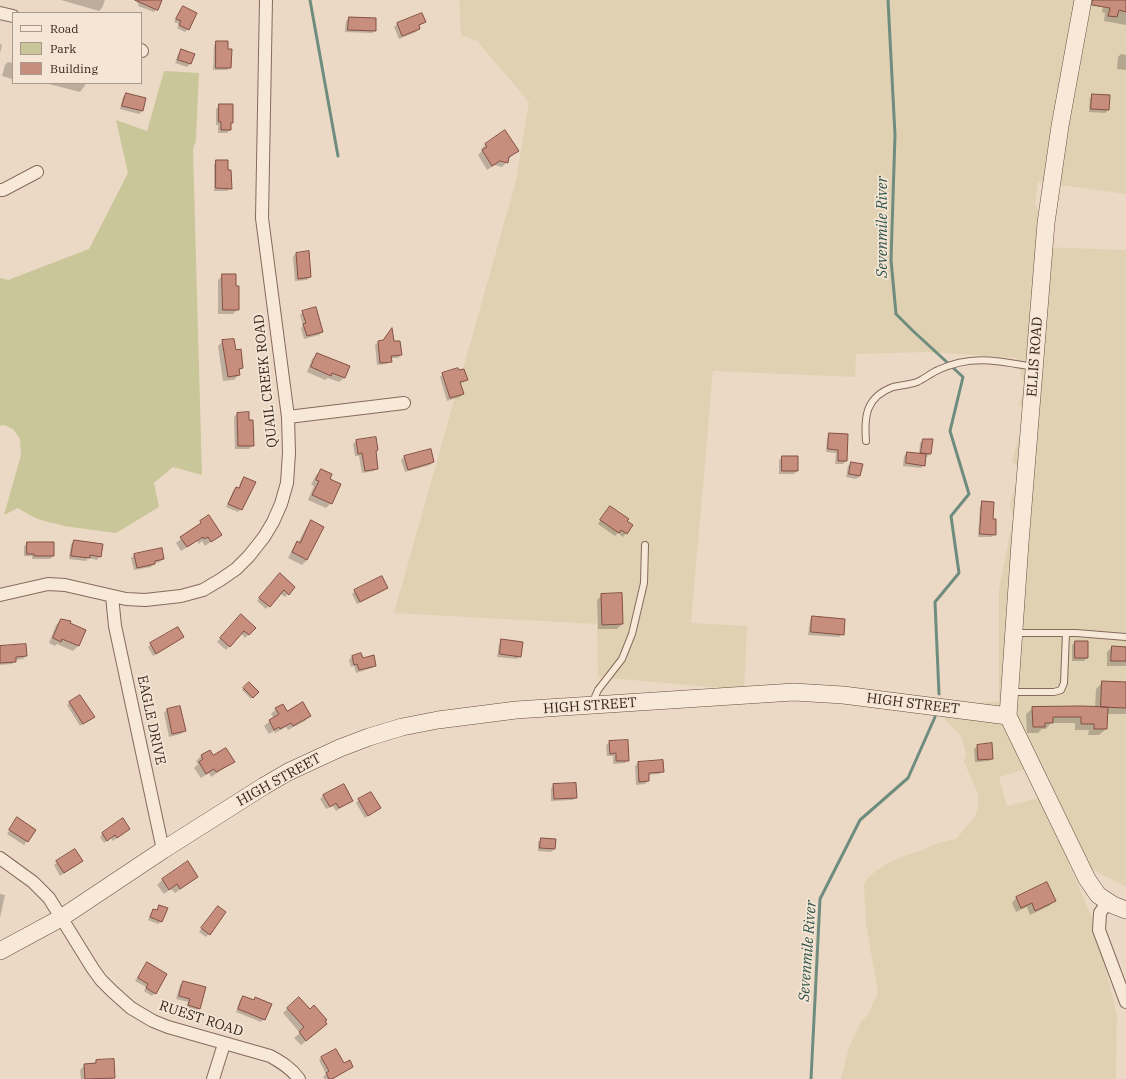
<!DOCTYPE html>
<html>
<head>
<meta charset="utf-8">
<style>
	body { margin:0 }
	#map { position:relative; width:1126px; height:1079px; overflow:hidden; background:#ecd9c5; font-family:"IBM Plex Serif",serif }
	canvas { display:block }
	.legend { position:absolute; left:12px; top:12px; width:130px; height:72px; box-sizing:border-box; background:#f4e5d4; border:1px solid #a8998c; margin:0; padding:5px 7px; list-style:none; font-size:12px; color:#37261f }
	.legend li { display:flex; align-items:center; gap:8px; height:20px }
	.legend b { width:20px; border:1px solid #a8998c }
</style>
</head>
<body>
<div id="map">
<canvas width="1126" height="1079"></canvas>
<ul class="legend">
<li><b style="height:5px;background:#f7e8d8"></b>Road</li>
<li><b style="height:11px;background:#c9c69a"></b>Park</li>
<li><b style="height:11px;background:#c88e7d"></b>Building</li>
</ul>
</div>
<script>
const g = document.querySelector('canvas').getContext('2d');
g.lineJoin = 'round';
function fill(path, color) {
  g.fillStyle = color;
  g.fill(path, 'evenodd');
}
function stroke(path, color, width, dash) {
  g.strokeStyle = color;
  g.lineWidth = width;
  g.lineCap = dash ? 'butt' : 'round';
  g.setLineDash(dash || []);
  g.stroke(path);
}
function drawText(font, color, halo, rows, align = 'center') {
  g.font = font + ' "IBM Plex Serif",serif';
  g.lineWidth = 3.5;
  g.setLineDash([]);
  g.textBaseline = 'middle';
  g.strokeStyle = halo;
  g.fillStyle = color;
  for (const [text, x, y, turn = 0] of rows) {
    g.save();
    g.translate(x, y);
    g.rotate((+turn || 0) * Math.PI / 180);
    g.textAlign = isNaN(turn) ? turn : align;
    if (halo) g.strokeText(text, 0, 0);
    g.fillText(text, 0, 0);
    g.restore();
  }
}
fill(new Path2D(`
	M459 0H699V2L700 0H1126V194L1038 182 1035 205 1043 217 1036 232 1042 247 1126 250V887L1084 865 1054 829 1094 922 1117 1015 1116 1079H841L849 1047 861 1022 868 1014 878 993 866 924 864 886 868 877 887 863 904 856 920 851 938 843 956 839 974 818 978 809V795L967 769 964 761 966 753 961 736 933 707 942 708 999 701V589L1013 518 1010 503 1020 472 1012 460 1026 417 1019 403 1025 388 1016 358 933 352 856 354 855 377 713 371 691 623 747 626 744 690 598 677 597 624 394 613 516 181 529 102 477 41 461 35ZM1031 768 1040 798 1007 806 999 777Z`), '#e1d1b3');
fill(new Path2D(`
	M164 71 199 73 196 140 193 149 202 475 173 467 154 483 159 507 116 533 63 526 62 525C42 521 35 519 18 508L4 515 21 455 20 439 13 429 4 425 0 426V278L8 280 89 249 128 173 116 120 147 131Z`), '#c9c69a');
fill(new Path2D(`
	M61 0H105L102 8 99 11Z
	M138 0H161L157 9 154 12 138 6 139 4 137 3Z
	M1104 0H1126V25L1104 21 1105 13 1102 12Z
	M183 7 188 29 185 32 177 28 179 24 174 22 180 10Z
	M349 18 375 30 372 33 345 32 346 21Z
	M425 22 418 26 419 29 416 32 399 39 394 27 397 24Z
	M217 42 227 50 230 67 227 70H213L214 45Z
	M0 44 2 45 0 53Z
	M182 51 193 55 190 64 187 67 175 63 178 54Z
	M1121 54 1126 55V70L1117 69 1118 57Z
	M8 62 13 63 12 79 2 76 5 65Z
	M50 83H86L84 87 80 92 49 84Z
	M126 94 145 99 142 111 139 114 120 109 123 97Z
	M1093 95 1108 110 1105 113 1089 112 1090 98Z
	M220 105 232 123 230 125V130L227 133H218V125H216V109Z
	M486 144 517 151 508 159 507 162 502 167 495 165 487 170 478 155 482 151 481 149Z
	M217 161 227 171 231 188 227 191H214V164Z
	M296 253 310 277 307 280 295 281 293 257Z
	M223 275 235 287 238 309 233 314H218V280Z
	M303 312 322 332 319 335 304 339 301 328 303 326 300 315Z
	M223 341 235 351 242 368 238 372 239 375 234 380 223 381 218 346Z
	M378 342H393L401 355 398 358H390V361L387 364 377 365 375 345Z
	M317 354 344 378 339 382 328 378 325 380 307 372 312 359Z
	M443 374 467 379 464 382 459 384 463 393 460 397 447 401 440 377Z
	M237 414 253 445 249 449H235L234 417Z
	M830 434 846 461 843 464H835L836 453 826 452 827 438Z
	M375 438V452L377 468 374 471 362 473 359 456H355L353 444 356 441Z
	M923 440H932L930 454 927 457H925L924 465 921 468 903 466 904 456 907 453 919 454 920 443Z
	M404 457 433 462 430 465 405 472 401 460Z
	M783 457 797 471 794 474H779V460Z
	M851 463 860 476 856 479 846 477 848 466Z
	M321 470 331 503 326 508 308 500 314 486 311 485 316 475Z
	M245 478 241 509 238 512 226 507 233 491 236 488 238 489 241 481Z
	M983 502 992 520 995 534 991 537H978L980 506Z
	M607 510 632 526 623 537 618 533 615 536 598 524Z
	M209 517 220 535 205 546 202 541 199 544 197 541 181 551 176 543Z
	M312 521 307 560 302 565 288 558 293 548 298 543 307 526Z
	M74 541 100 556 97 560 88 558 86 561 69 559 71 544Z
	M28 543 53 556 50 559H32V556H24V546Z
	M161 549 163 559 160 562 154 563 151 567 134 570 131 558 134 555Z
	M277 578 288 594 285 597 280 593 266 609 257 601Z
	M387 587 384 590 357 604 352 594 355 591Z
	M602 595 622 624 617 629H598L597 600Z
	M241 616 255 628 245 638 241 633 226 650 217 642Z
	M813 617 843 634 839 637 808 635 810 620Z
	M61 620 85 631 78 646 73 651 57 644 55 646 49 643 56 625Z
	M183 637 153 656 148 647 151 644Z
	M502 640 520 656 517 659 497 657 499 644Z
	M1075 642 1087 658 1084 661H1072V645Z
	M0 647 26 656 23 659 15 660 12 664 0 665Z
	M1112 647 1126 648V666H1107V652Z
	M360 654 362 659 375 665 372 668 356 673 354 666 351 667 349 660 352 657Z
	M1103 682 1126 683V714H1106V729L1099 735H1088L1089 730H1075V723H1051L1046 729H1042L1038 733H1027L1026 714 1033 708H1095L1096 689Z
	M249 684 257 692 251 699 242 690Z
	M70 702 90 720 80 726 67 705Z
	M167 709 185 731 181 734 169 737 164 713Z
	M276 709 287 712 310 716 305 721 288 730 286 727 275 733 274 731 269 734 264 726 274 718 271 714Z
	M610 742 628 760 625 763 613 764V756H607L606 745Z
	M978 746 992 758 989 761 975 762 974 749Z
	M210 751 213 757 233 762 228 766 211 777 209 773 201 778 194 768 198 764 196 761 201 756Z
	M638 763 663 771 659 774 648 775V781L645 784 636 785 635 766Z
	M343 785 352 801 336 811 333 806 326 809 320 799 323 796Z
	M554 785 576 797 573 800 551 801V788Z
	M359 800 380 808 365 818 356 803Z
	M16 821 34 831 24 845 7 834Z
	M129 829 113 841 111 838 104 843 100 837 103 833Z
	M541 839 554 849 551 852 538 851V842Z
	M74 850 78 864 60 876 54 865Z
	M188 863 197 876 192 881 175 893 171 889 164 894 157 885 162 880Z
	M0 894 5 895 0 918Z
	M1016 898 1054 901 1049 906 1030 915 1027 907 1016 912 1012 903Z
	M160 906 162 921 158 924 148 920 151 913 154 910 156 911Z
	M218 907 209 934 206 937 199 932Z
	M147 963 155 993 152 996 144 991 146 987 135 981Z
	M184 982 199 1008 196 1011 186 1008 188 1002 176 999 180 985Z
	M243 997 253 1000 255 998 264 1019 261 1022 236 1012 240 1000Z
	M288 1008 321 1029 301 1045 294 1038 300 1033 283 1013Z
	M322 1057 344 1065 352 1067 333 1079H325L323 1077 326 1074 319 1060Z
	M96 1061 114 1078 113 1079H81L80 1070 85 1065H93Z`), '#0003');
stroke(new Path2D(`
	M310 0 338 156
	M888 0 895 135 891 260 896 314 912 330 963 377 950 431 969 494 951 516 959 573 935 602 939 694
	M811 1079 820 899 860 820 908 778 935 717`), '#6e8d7f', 3);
const building = new Path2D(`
	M135 0H162L158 10Z
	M1093 0H1126V12L1119 10 1117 17 1108 16 1110 8 1092 5Z
	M183 6 197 13 189 30 179 25 181 21 176 19Z
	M422 13 426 22 419 25 420 29 402 36 397 23Z
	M349 17 376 18V31L348 30Z
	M216 41H228V49H232L231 68H216Z
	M181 49 195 54 191 64 178 60Z
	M126 93 146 98 143 111 122 106Z
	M1092 94 1110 95 1109 110 1091 109Z
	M219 104H233V123H231V130H221V122H219Z
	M505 130 519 151 509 157 508 163 500 161 492 166 482 150 487 147 485 144Z
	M216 160H228V170H231L232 189 216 188Z
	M309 251 311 277 298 279 296 253Z
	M222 274H236V286H239V310H223Z
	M316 307 323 332 307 336 303 324 306 323 302 311Z
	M392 328 394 341H400L402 355 391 356 392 362 380 363 378 341 383 340Z
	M234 339 236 350 241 349 243 368 239 369 240 375 228 377 222 340Z
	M317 353 350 366 345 378 332 373 331 376 311 367Z
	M458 368 459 370 464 369 468 380 460 382 464 394 450 398 442 373Z
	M249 412V420H253L254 446H238L237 413Z
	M829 433 848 434 847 461H838V450L828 449Z
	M376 437 378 450 376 451 378 469 365 471 362 453 358 454 356 440Z
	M923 439H933L931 454 921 453Z
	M431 449 434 462 408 470 404 456Z
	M907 452 926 454 925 466 906 463Z
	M782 456H798V471H782Z
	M851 462 863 464 860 476 849 474Z
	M321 469 332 474 330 479 341 484 332 504 312 495 319 481 316 480Z
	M244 477 256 482 242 510 228 504 236 487 239 488Z
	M982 501 994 502 993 519H996V535L980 534Z
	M610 506 629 519 627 521 633 525 627 534 621 530 619 533 600 520Z
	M209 515 222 535 211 542 208 537 204 539 203 537 187 547 180 537 201 523 200 521Z
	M311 520 324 527 307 560 292 552 297 541 300 543Z
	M74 540 103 544 101 557 90 555V558L71 556Z
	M27 542H54V556H34V554H27Z
	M162 548 164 559 155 561V564L137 568 134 554Z
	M280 573 295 587 289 595 284 590 270 607 259 598Z
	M382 576 388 588 360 602 354 590Z
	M622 593 623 624 602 625 601 594Z
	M241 614 256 628 249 635 244 631 230 647 220 638Z
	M812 616 845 619 844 635 811 632Z
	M61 619 71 621 70 623 86 630 79 646 62 639 61 642 53 638Z
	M178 627 184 637 156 654 150 643Z
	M501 639 523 642 521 657 500 654Z
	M1075 641H1088V658H1075Z
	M26 644 27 656 16 657V662L0 663V646Z
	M1112 646 1126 647V661H1111Z
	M361 653 363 658 374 655 376 666 359 670 357 664 354 665 352 656Z
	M1102 681 1126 682V708L1101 707Z
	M249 682 259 692 253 698 243 688Z
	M80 695 95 717 83 724 69 702Z
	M303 702 311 716 293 726 291 723 280 729 279 727 274 730 269 720 279 714 275 708 283 704 287 711Z
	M180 706 186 731 172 734 167 709Z
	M1082 706 1108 707 1107 729H1094V724H1081V717H1053V723H1045V727H1033L1032 707Z
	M628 740 629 761H616V753L610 754 609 741Z
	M992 743 993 759 978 760 977 745Z
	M226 748 235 762 216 772 214 769 206 774 199 762 203 759 201 755 210 750 213 755Z
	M663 760 664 772 649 773V781L639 782 638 762Z
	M576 783 577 798 554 799 553 784Z
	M344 784 353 801 339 808 336 803 330 807 323 795Z
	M371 792 381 808 368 816 358 799Z
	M17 817 36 830 28 842 9 830Z
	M123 818 130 829 117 838 115 835 107 841 102 833Z
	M541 838 556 839 555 849 540 848Z
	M75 849 83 861 64 873 56 861Z
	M188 861 198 877 180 889 177 884 169 890 162 879Z
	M1047 882 1056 901 1035 911 1032 903 1021 908 1016 897Z
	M159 905 168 908 162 922 150 917 153 909 157 910Z
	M218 906 226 912 210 935 201 928Z
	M147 962 167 974 156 994 146 988 148 984 138 978Z
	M183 981 206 987 200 1009 188 1005 190 999 179 996Z
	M243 996 254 1000 255 997 272 1004 265 1020 238 1009Z
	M299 997 310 1009 314 1005 327 1020 325 1021 327 1024 306 1041 299 1032 304 1027 287 1008Z
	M336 1049 344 1063 350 1060 353 1067 332 1079H329L326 1073 329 1071 321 1057Z
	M114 1059 115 1078 85 1079 84 1064 96 1063V1060Z`);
fill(building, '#c88e7d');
stroke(building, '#835043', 1);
const lane = new Path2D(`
	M866 441C864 416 866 397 893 387 901 385 909 385 917 382 924 379 931 373 938 370 972 354 999 361 1034 367
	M1016 633H1076L1126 637
	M1011 692H1054L1061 690 1064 683 1066 633
	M592 704 598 690 622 659 632 634 644 583 645 545`);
const street = new Path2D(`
	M0 13 13 16
	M141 50 142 51
	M0 190H3L37 172
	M288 417 404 403
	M0 595 48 584 65 585 126 599 145 600 181 596 203 590 220 580 236 569 249 556 264 537 273 522 281 504 287 483 289 453 288 417 262 218 266 0
	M112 596 115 626 163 850
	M0 858 33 882 49 898 93 969 101 980 112 991 131 1008 153 1021 168 1027 270 1056C281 1062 291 1068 299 1079
	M1108 901 1100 913 1099 930 1126 1002
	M213 1079 224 1044`);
const secondary = new Path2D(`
	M1083 0 1060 126 1046 223 1020 543 1008 716 1087 879 1098 895 1113 905 1126 910
	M0 951 61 918 163 850 264 786 288 772 340 748 369 737 402 727 438 720 516 710 794 692 843 695 1008 716`);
stroke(lane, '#866a5c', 8);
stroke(street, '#866a5c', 14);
stroke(secondary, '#674c3f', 18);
stroke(lane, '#f7e8d8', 6);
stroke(street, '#f7e8d8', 12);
stroke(secondary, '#f7e8d8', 17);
drawText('14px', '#37261f', '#f4e5d4', [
	["ELLIS ROAD",1035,357,-86],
	["QUAIL CREEK ROAD",266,381,-96],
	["HIGH STREET",913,704,7],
	["HIGH STREET",590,706,-4],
	["EAGLE DRIVE",151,720,78],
	["HIGH STREET",279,780,-29],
	["RUEST ROAD",201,1019,18]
]);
drawText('italic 15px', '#2f554c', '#f4e5d4', [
	["Sevenmile River",883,227,-90],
	["Sevenmile River",808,951,-86]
]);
</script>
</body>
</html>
